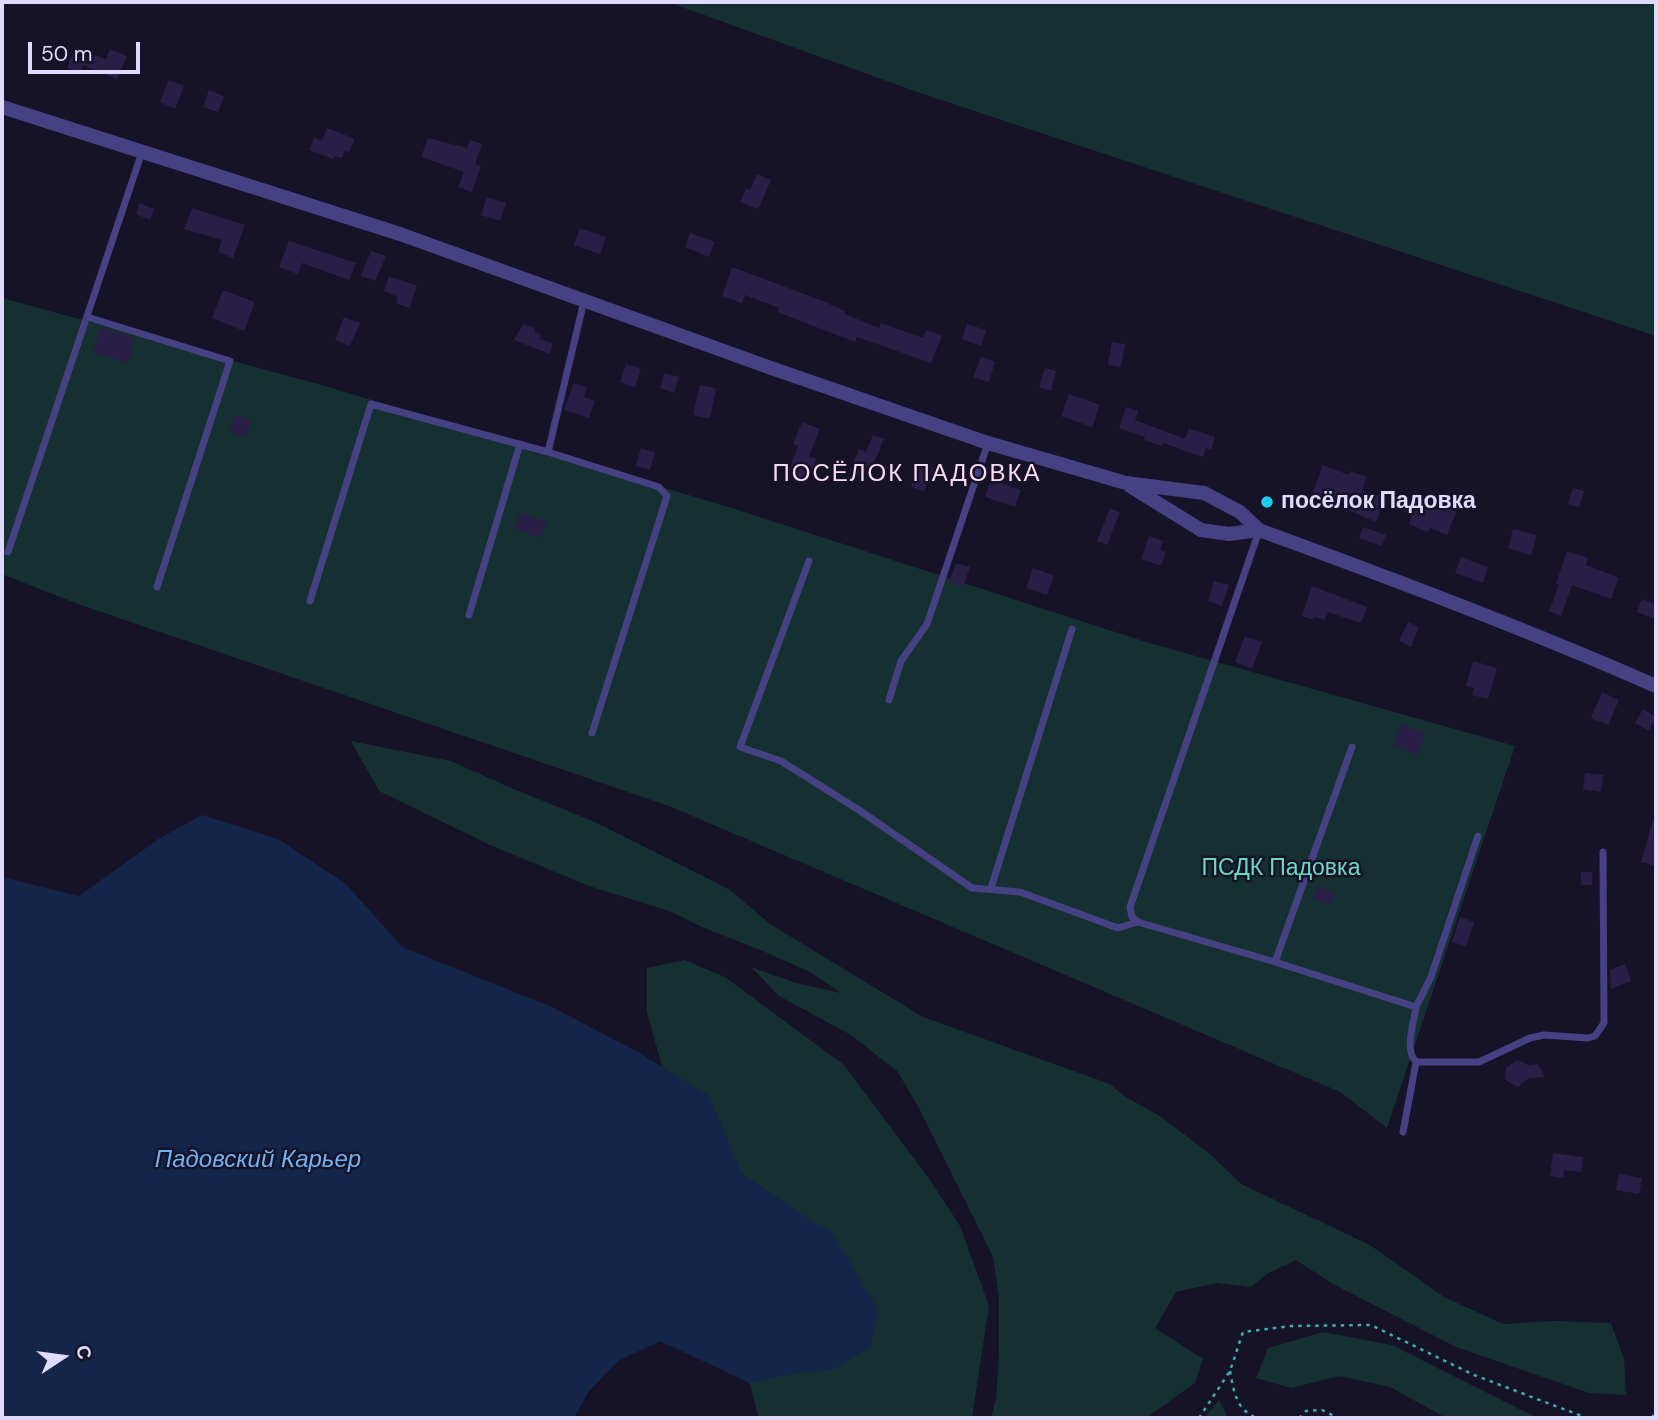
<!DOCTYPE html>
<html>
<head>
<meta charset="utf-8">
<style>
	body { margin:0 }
	#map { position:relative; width:1658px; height:1420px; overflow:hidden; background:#161227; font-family:"DM Sans",sans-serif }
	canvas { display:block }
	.frame { position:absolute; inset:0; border:4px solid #e0dbfc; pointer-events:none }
	.north { position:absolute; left:28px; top:1322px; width:70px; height:70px; -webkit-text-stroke:5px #161227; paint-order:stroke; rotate:77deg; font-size:19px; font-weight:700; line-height:28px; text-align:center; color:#e0dbfc }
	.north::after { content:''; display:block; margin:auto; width:24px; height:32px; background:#e0dbfc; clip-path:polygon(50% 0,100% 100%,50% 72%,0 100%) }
	.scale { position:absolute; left:28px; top:42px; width:112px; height:32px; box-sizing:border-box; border:4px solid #e0dbfc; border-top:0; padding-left:9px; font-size:21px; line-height:24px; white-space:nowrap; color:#e0dbfc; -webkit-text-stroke:5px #161227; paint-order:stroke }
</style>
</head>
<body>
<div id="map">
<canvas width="1658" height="1420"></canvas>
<div class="frame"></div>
<div class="north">С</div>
<div class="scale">50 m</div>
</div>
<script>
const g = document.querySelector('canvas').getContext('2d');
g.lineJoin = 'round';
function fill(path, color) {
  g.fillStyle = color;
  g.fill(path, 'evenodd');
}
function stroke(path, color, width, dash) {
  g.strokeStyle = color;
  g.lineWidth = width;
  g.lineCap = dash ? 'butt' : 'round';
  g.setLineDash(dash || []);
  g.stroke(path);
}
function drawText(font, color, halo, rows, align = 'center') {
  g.font = font + ' "DM Sans",sans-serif';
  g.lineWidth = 5;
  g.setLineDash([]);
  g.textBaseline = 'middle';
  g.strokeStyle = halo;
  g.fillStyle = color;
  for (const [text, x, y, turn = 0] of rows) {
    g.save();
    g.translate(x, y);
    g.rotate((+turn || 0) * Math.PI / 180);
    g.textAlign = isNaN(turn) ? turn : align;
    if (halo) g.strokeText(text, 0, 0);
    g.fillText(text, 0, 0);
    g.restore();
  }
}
fill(new Path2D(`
	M668 2H1656V336L920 93Z
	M2 298 325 386 735 509 1146 642 1515 746 1387 1128 1340 1092 669 806 78 604 2 574Z
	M351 741 451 761 511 788 595 822 715 882 730 890 770 924 923 1017 1110 1084 1124 1096 1160 1116 1210 1154 1241 1184 1370 1245 1444 1297 1503 1324 1555 1321 1611 1323 1624 1359 1626 1395 1589 1393 1456 1347 1331 1283 1296 1260 1267 1274 1251 1287 1217 1283 1176 1292 1155 1328 1203 1359 1195 1383 1149 1416 1144 1418H991L996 1399 999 1352V1298L993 1257 921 1112 898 1072 851 1035 779 996 751 967 796 983 841 993 810 972 765 952 702 927 669 911 589 886 490 845 379 791Z
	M685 960 725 977 844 1065 930 1180 960 1226 989 1306 972 1418H759L647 1012V968Z
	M1323 1332 1392 1345 1537 1418H1446L1390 1387 1339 1376 1291 1388 1256 1378 1268 1348Z
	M1219 1400 1228 1418H1204Z`), '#153030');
fill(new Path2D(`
	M202 815 278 839 346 884 402 947 552 1007 638 1052 709 1096 742 1173 807 1218 831 1231 878 1309 871 1347 834 1369 781 1376 750 1383 660 1341 618 1361 589 1391 574 1418H2V877L79 896 160 838Z`), '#13264a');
fill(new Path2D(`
	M75 47 106 59 110 49 127 56 117 79 83 65 81 73 67 68Z
	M169 80 184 86 175 109 160 102Z
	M209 90 224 96 218 112 203 107Z
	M327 128 355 139 349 152 345 150 342 158 335 156 333 159 309 150 314 137 322 141Z
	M428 138 467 148 470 140 482 144 475 164 481 166 472 192 458 187 464 172 421 157Z
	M757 174 771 180 758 209 740 202 746 188 750 190Z
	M487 197 506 203 500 221 481 215Z
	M139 203 154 209 150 220 136 214Z
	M192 208 245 225 233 258 218 252 222 240 184 229Z
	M580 228 606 237 600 254 574 245Z
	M690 233 715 242 709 257 685 247Z
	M289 241 356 263 349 280 302 263 298 274 279 267Z
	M371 251 386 256 375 281 361 276Z
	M732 267 823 301 846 312 845 314 879 328 881 323 923 338 926 330 942 336 931 363 857 337 855 342 777 312 779 308 745 295 742 303 722 296Z
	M389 276 417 286 409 308 396 303 398 297 384 291Z
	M223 290 255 302 244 331 212 318Z
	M344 317 360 323 350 346 335 340Z
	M523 324 535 328 534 331 541 334 539 339 553 343 550 354 514 340Z
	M967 324 986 330 981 346 962 339Z
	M100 327 135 338 128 363 93 353Z
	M1112 342 1125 344 1121 367 1108 365Z
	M981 357 995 362 989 382 973 377Z
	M626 364 641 369 635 387 620 382Z
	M1045 368 1056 371 1051 391 1039 387Z
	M664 373 679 377 674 393 660 388Z
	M574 383 587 387 584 397 595 401 589 418 564 410Z
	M700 385 716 388 710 419 693 415Z
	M1069 394 1100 405 1092 427 1061 416Z
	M1126 407 1138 411 1135 420 1185 439 1189 428 1215 437 1211 450 1206 448 1203 457 1163 443 1162 446 1144 440 1145 437 1119 428Z
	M234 415 251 420 247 437 229 432Z
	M802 422 820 429 809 456 816 459 806 484 786 477 798 446 793 444Z
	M873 435 884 439 867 479 850 471 859 449 866 452Z
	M641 448 655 452 650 470 636 466Z
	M920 462 933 468 924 492 911 486Z
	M1323 465 1349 475 1350 471 1367 477 1362 490 1385 498 1376 522 1312 495Z
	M991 480 1021 490 1015 507 985 497Z
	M1573 488 1584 491 1579 507 1568 504Z
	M1430 494 1459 505 1447 535 1430 528 1428 532 1409 524 1412 515 1404 512 1411 497 1420 500Z
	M1110 508 1120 512 1107 545 1097 541Z
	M519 513 547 522 542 538 514 529Z
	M1363 527 1386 535 1382 546 1359 538Z
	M1513 529 1537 535 1531 555 1508 548Z
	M1149 536 1163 541 1160 550 1166 552 1161 566 1141 559Z
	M1567 551 1588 558 1586 565 1619 578 1611 599 1572 585 1561 616 1549 611 1559 585 1556 584Z
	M1461 557 1488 567 1483 583 1455 573Z
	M956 563 970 567 963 587 949 582Z
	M1033 568 1054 576 1047 595 1026 588Z
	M1214 581 1229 585 1222 606 1208 601Z
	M1312 586 1367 607 1361 623 1328 612 1325 620 1314 617 1313 620 1302 616Z
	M1642 599 1656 605V619L1637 612Z
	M1408 622 1419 627 1411 647 1399 641Z
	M1245 636 1262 642 1252 669 1235 662Z
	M1473 661 1497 668 1488 699 1472 695 1474 688 1466 686Z
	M1602 692 1619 700 1608 725 1591 718Z
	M1643 709 1656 717 1649 731 1635 723Z
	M1400 724 1425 733 1418 755 1393 746Z
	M1585 773 1603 775 1601 792 1583 789Z
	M1653 820H1656V866L1641 862Z
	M1581 872H1592V885H1581Z
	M1317 886 1335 892 1331 905 1313 900Z
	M1460 917 1474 922 1466 946 1452 942Z
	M1625 964 1631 981 1611 989 1610 970Z
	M1517 1060 1529 1065 1538 1064 1545 1077 1529 1078 1518 1087 1505 1080 1506 1068Z
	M1553 1153 1583 1157 1581 1172 1564 1170 1563 1178 1550 1176Z
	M1619 1174 1642 1178 1639 1194 1616 1190Z`), '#291f46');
stroke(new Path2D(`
	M1230 1371C1234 1392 1236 1410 1257 1418
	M1199 1418 1230 1371 1243 1332 1291 1326 1371 1325 1474 1375 1587 1418
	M1299 1418 1306 1411 1322 1410 1338 1418
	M1652 1418 1656 1409`), '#3ab1ae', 2.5, [3.5, 5]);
stroke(new Path2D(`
	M584 301 548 452 659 487 667 496 592 733
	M87 317 230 361 157 587
	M1259 531 1130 907 1132 917 1138 922 1275 962 1416 1007 1431 977 1478 836
	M8 552 142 152
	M809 561 740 747 781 761 859 810 972 888 1020 892 1118 928 1138 922
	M310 601 371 404 548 452
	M469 615 520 444
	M889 700 901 661 927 624 988 443
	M991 888 1072 629
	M1275 962 1352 747
	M1416 1007C1414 1022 1404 1050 1416 1062H1479L1530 1038 1544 1035 1588 1038 1595 1036 1604 1023 1603 852
	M1403 1132 1416 1062`), '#454182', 7);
stroke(new Path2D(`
	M2 107 400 234 771 368 988 443 1126 483 1204 493 1240 512 1259 530C1393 579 1526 629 1656 686
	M1130 486 1201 530 1229 534 1259 530`), '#454182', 14);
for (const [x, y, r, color] of [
	[1267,502,7,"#16d0ed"]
]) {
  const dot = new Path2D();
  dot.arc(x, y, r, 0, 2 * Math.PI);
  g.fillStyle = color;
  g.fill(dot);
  stroke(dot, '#161227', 2.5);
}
drawText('bold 23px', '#e0dbfc', '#161227', [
	["посёлок Падовка",1281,502]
], 'left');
drawText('23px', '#6bd8c0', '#161227', [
	["ПСДК Падовка",1281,869]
]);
g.letterSpacing = '2px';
drawText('24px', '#fcdcf0', '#161227', [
	["ПОСЁЛОК ПАДОВКА",907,475]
]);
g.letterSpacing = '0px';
drawText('italic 24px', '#71b2f4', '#161227', [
	["Падовский Карьер",258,1161]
]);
</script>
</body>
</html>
